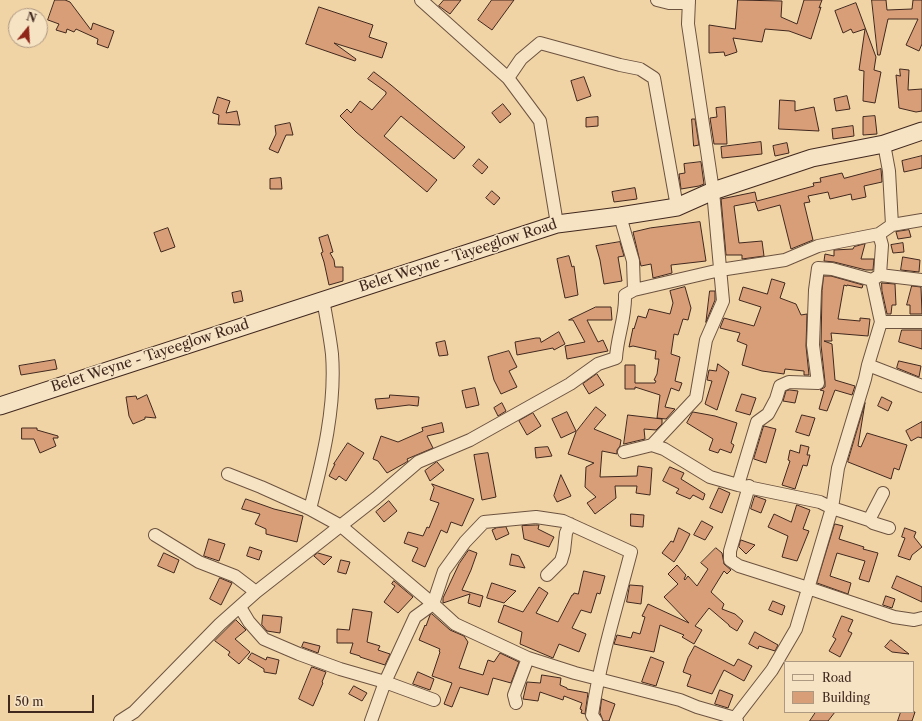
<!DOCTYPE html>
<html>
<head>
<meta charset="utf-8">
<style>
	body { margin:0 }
	#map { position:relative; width:922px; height:721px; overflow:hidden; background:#f1d4a5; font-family:"Libre Caslon Text",serif }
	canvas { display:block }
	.legend { position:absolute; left:784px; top:661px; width:130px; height:52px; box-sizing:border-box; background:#f6e3c4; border:1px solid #ad9882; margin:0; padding:5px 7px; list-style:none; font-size:12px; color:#40281f }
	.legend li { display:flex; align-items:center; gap:8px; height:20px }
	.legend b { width:20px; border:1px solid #ad9882 }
	.north { position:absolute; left:8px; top:8px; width:40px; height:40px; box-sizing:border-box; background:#f6e3c4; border:1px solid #ad9882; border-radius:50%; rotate:18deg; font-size:11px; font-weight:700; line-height:16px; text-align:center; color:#40281f }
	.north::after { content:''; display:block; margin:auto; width:14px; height:18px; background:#8f2418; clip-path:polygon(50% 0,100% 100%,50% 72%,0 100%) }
	.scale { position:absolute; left:8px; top:695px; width:86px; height:18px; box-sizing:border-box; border:2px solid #40281f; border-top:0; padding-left:5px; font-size:12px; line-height:14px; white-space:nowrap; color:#40281f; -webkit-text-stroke:3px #f6e3c4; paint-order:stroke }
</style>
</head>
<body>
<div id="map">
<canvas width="922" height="721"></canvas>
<ul class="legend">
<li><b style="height:5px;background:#f6e3c4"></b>Road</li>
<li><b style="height:11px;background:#d89e77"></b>Building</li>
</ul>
<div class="north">N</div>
<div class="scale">50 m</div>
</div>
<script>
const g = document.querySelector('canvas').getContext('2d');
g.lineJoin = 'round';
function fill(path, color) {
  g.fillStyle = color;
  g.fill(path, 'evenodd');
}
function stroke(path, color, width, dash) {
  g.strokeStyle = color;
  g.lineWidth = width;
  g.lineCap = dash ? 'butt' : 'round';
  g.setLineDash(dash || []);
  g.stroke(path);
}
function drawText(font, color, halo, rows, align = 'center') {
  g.font = font + ' "Libre Caslon Text",serif';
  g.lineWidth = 3;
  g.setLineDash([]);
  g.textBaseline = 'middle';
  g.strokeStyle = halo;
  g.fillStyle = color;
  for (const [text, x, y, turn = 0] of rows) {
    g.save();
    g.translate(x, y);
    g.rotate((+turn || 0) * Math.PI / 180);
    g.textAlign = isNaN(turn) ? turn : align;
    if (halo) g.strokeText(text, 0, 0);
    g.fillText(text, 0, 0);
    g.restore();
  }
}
const building = new Path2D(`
	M55 0H65L70 2 91 30 93 23 114 31 108 48 97 44 98 39 76 29 74 32 67 29 66 33 56 30 59 24 48 20Z
	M444 0H461L450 14 439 6Z
	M492 0H514L492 30 478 20Z
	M738 0 782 1 781 17 797 24 804 0H822L819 8 821 7 811 39 789 31 765 29 762 42 733 38 737 52 725 56 724 52 709 53V25L735 29Z
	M872 0H886L887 10 912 9 913 0H922V44L919 51 906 45 918 19H888L880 55H878Z
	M856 3 876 57 874 70 881 72 875 103 863 101 864 71 859 70 865 29 853 33 851 29 843 33 835 11Z
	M319 7 373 25 369 37 387 43 382 58 334 43 356 59 355 61 306 44Z
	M900 69 909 70 908 90 922 89V111L916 112 899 108 896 75 900 76Z
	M374 72 391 85 465 147 454 159 401 116 384 136 437 180 427 192 356 132 340 116 347 109 351 113 360 101 372 110 386 94V92L368 79Z
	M584 77 591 96 577 101 571 81Z
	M847 96 850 109 836 111 834 99Z
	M218 97 230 101 226 113 237 111 240 125 218 124 219 115 213 113Z
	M780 100 795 101V111L814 107 819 131 779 129Z
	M503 104 511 114 500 123 492 113Z
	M725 107 727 144H714L710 118 717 117 716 108Z
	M875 116 877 134 863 135V117Z
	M598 117V126L586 127V118Z
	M692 119H695L699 145 694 146Z
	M290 123 293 135H286L278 153 269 149 276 134 275 126Z
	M853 126 854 136 833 139 832 129Z
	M761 142 762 154 722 158 721 147Z
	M787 143 789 153 775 156 773 146Z
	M922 156V168L904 172 902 161Z
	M479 159 488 167 482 174 473 166Z
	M701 162 704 184 699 186 681 189 679 174 685 173 684 164Z
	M881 169 882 182 864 186 866 197 852 200 851 194 830 199 828 192 808 196 810 202 804 203 813 240 791 249 780 205 758 211 755 202 734 206 739 243 762 241 764 256 742 259V255H726L721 199 755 192 757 201 814 186 813 183 821 182 820 178 842 173 844 178Z
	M281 178 282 189H270V179Z
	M635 188 637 199 614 202 612 192Z
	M492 191 500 198 494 205 486 198Z
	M700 222 706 261 671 265 672 273 653 278 651 264 641 266 633 232 650 228Z
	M168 228 175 247 161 252 154 233Z
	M909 230 911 237 898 239 896 232Z
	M328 235 333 252 330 253 334 260 335 267H343V281L329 285 324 262 321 253 323 252 319 238Z
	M620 242 624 256 618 257 622 281 604 284 600 260 596 246Z
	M903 243 904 252 893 253 891 245Z
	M865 244 861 259H874L873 270H866L834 262 824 261 825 254 834 256V250L853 249 854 247Z
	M569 256 572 267 574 266 578 295 565 298 557 259Z
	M903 257 920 260 919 272 901 270Z
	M824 276H831L863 285 862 288 847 285V286L844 285 838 319 860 321V318L870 319 868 336 831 333 832 341H824L832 344 835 380 855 386 852 395 835 390 827 411 819 409 824 391 820 390 825 387V382L821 345 822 291Z
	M772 279 785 283 780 298 796 304 801 315 807 314 806 346 809 375H804V371L785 369 784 374 762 371 742 365 747 345 737 341 740 333 720 328 724 318 754 326 761 307 739 300 743 287 767 294Z
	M882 283 895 284 896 305H892L891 314H887L882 291Z
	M912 286 921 287 922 314H910V305H907Z
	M685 287 691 308 688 320 683 319 678 335 674 334 671 354 680 357 675 381 682 383 679 391 671 388 665 407 675 409 674 410 666 419 657 418 660 395 635 387V389H625V365H635V383H655L656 381 654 380 657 374 659 359H655L656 351 633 346 629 347 633 328 634 329 638 316 646 318 649 309 670 314 673 303 670 291Z
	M241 291 243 301 234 303 232 293Z
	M710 291H715V300L706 322Z
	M596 307H611L612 320H587L598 342 603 340 608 351 567 359 565 346 585 342 573 320H569Z
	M902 330H922V349L899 342Z
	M559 332 565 344 554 350 553 348 517 355 515 342 536 338H540L541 342Z
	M445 341 448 355 439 356 436 343Z
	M509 351 517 367 509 371 517 387 501 394 494 380 488 357Z
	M55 360 57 369 21 375 19 366Z
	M899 361 921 366 919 377 897 368Z
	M718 364 729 372 717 410 705 404 712 381 707 380 709 370 716 371Z
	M597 374 604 385 589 394 583 384Z
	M475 388 479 405 466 408 462 391Z
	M790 390 798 391 795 403 783 401 786 391Z
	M742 394 756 398 750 415 736 411Z
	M147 395 156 418 145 417V419L133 424 129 416 126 397 136 396 137 399Z
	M390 395 419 397 418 406 409 405 377 409 375 399 389 398Z
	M882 397 892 402 888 411 878 406Z
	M502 403 506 411 498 416 494 408Z
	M865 403 858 446 861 447 867 433 907 445 899 470 894 468 891 479 848 462Z
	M596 407 606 415 594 429 621 440 620 446 617 450V454L602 451 600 477 637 476 638 466 652 468 650 495 636 493 637 486H615L616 498 595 514 587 503 596 497 585 487 586 467 594 463 568 454 576 432Z
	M567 412 576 431 561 438 552 419Z
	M693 412 715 416 737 423 731 443 734 445 731 453 720 449 718 453 709 450 713 439 687 423Z
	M533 413 541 426 527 435 519 421Z
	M628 415 662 419V424L656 430 644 429 645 439 624 444Z
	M802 415 815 418 809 436 796 432Z
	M922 422V438L918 437 911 441 906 431Z
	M442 423 444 432 427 436 433 448 407 459 408 461 405 463 387 473 378 461 373 459 381 436 398 442 423 431 422 428Z
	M764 426 776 429 766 463 754 459Z
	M22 428H37V430L58 436V438H53L56 446 40 453 34 439H22Z
	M348 443 364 453 346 481 339 476 336 480 329 476 335 464H334Z
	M801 445 809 447 807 455H810L807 466 803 465 795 489 782 485 790 461 788 460 790 450 799 453Z
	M548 447 552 456 536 458 535 448Z
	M488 453 496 497 482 500 474 455Z
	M437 462 444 470 430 481 425 471Z
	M670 467 684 473 681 479 705 494 703 500 693 495 690 499 676 493 679 489 663 481Z
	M561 475 571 496 557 502 554 496Z
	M432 484 474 499 462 526 451 522 447 533 441 530 425 567 412 561 418 548 404 543 408 532 423 536 427 527 429 528 439 503 430 500 434 488Z
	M719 488 730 493 722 513 710 508Z
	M755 496 766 500 761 513 751 509Z
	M246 499 274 509 303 516 297 542 266 534V529L255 524 260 514 242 509Z
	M389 501 397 511 384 522 376 512Z
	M797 505 810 510 803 529 809 531 797 561 782 557 788 536 768 527 774 514 791 522Z
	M631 514 644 515 643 527 631 526Z
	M702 521 713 527 705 540 694 535Z
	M835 524 843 526 839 539 864 547 863 549 878 553 869 582 859 579 865 561 837 553 830 576 851 583 848 594 817 583Z
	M536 525H539L538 529 554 537 549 547 524 539 522 526Z
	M506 527 509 534 496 540 492 530 496 528Z
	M679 528 690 534 682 550 674 562 662 553 671 541 673 542Z
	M905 528 916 532 914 537 922 547 912 555 910 560 898 556 905 538 902 537Z
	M209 539 225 544 219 561 204 556Z
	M741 540 755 545 746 554 739 547Z
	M250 547 262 551 259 560 247 556Z
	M716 548 722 553 724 564 731 570 727 574 724 571 711 592 724 604 722 609 735 614 743 621 737 631 729 626V625L709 608 695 626 702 630 694 644 682 637 684 635 660 625 654 652 614 644 617 635 631 638 633 632 640 634 645 617 642 616 648 604 689 623 664 597 678 584 668 574 677 565 686 575 684 579 685 580 688 576 697 586 708 569 701 563Z
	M469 550 477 553 471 570 462 590 483 596 480 607 468 603 470 594 443 603V598L459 564Z
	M164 553 179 560 174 573 158 566Z
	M318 553 332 557 324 565 314 556Z
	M512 554 519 556 525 568 510 565Z
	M341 560 350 562 346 574 338 572Z
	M584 571 605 576 600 594 597 593 591 613 581 610 572 628 586 634 579 652 559 644 553 658 520 644 522 632 498 622 504 605 523 612 539 587 548 593 536 613 558 622 572 595H573L574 593 578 594Z
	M897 576 922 587V602L892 588Z
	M220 578 232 583 221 605 210 599Z
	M394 581 413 597 398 613 384 602 395 586 392 584Z
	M492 583 516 591 504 603 487 598Z
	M630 585 643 586 641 604 627 602Z
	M886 596 895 599 892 608 883 605Z
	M773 601 785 606 782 615 769 610Z
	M353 609 372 612 367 642 380 646 378 650 390 654 385 665 360 657V656L350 653 353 643H337V629L349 630Z
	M432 614 450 630 464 636 468 642 459 668 483 675 488 660 494 662 500 653 519 662 511 683 493 678 488 695 460 687 452 707 444 704 452 683 432 676 440 652 439 651 440 649 419 640 425 625 426 626 430 615Z
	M263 615 282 617 280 633 267 631 262 625Z
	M842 616 853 620 848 631 852 633 840 657 829 651 836 639 833 637Z
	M236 620 246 630 235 639 250 652 239 664 228 655 230 652 215 641Z
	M755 632 778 645 775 651 759 646 758 649 749 644Z
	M891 640 909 654 892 652 885 647Z
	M304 642 320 646 318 653 302 647Z
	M695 646 734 666 738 659 752 666 744 681 724 670 712 694 687 686 691 675 683 672 688 658Z
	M252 653 266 660 267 657 279 660 276 674 264 672V669L248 659Z
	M651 657 664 662 656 686 642 682Z
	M312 667 326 672 322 682 323 683 313 706 299 699Z
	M418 672 434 679 430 690 413 684Z
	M542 675 561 678 560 685 567 688V689L588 693 585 714 581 713 582 710 580 709 582 703 564 696 563 700 540 692 538 701 523 699 527 682 540 683Z
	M354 686 367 693 362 701 349 694Z
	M720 690 733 695 728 708 715 704Z
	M602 699 615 704 609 721H603L600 713Z
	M816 712H835L828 721H810Z
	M901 712H915L912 721H898Z`);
fill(building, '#d89e77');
stroke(building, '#40281f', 1);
const street = new Path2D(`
	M421 0 508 78 540 121 557 224
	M657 0 669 3H689
	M508 78 521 59 540 43 620 65 640 69 654 78 677 207
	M884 144 889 171 892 225
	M879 234 882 245 880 275
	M872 280 880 275 922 280
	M634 290 720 270 785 260 818 246 879 234 892 225 922 220
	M881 322H922
	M868 365 922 386
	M652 445 696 398 706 340 723 301 713 191 688 24 689 0
	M624 452 652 445 664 449 710 477 738 485 820 502 832 508 869 520 873 523 889 528
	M228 474 261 487 310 509 341 526 433 604 415 617 385 682 371 721
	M749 486 730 551V560L739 566 808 588 894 617 914 620 922 618
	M310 509C323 459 336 406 332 354 330 336 326 317 323 299
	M869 520 883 493
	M155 535 199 562 235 576 256 592
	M547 575 561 561 564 551 566 533 570 524
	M240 607 249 622 264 639 299 654 340 669 385 682 434 700
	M516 703 514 695 528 658
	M120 721 134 712 220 624 256 592 376 498 418 462 470 440 570 384 598 364 616 358C617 337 626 317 625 295L634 290 633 261 620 216
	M596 721 592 715C600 660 617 606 631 552L563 521 536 517 484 522 465 542 444 571 433 604 455 624 528 658 575 673 680 700 697 707 735 718 737 721
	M731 721 735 718 772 670 796 629 832 508 838 468 865 379 868 365 881 322 872 280 832 269 818 268 815 290 813 345 818 383 789 382 780 386 776 399 768 414 757 422 738 485`);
const secondary = new Path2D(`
	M0 406 557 224 620 216 677 207 713 191 812 158 884 144 922 131`);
stroke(street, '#6c5340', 14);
stroke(secondary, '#40281f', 19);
stroke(street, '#f6e3c4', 12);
stroke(secondary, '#f6e3c4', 17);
drawText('14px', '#40281f', '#f6e3c4', [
	["Belet Weyne - Tayeeglow Road",458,256,-18],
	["Belet Weyne - Tayeeglow Road",150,356,-18]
]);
</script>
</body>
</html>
